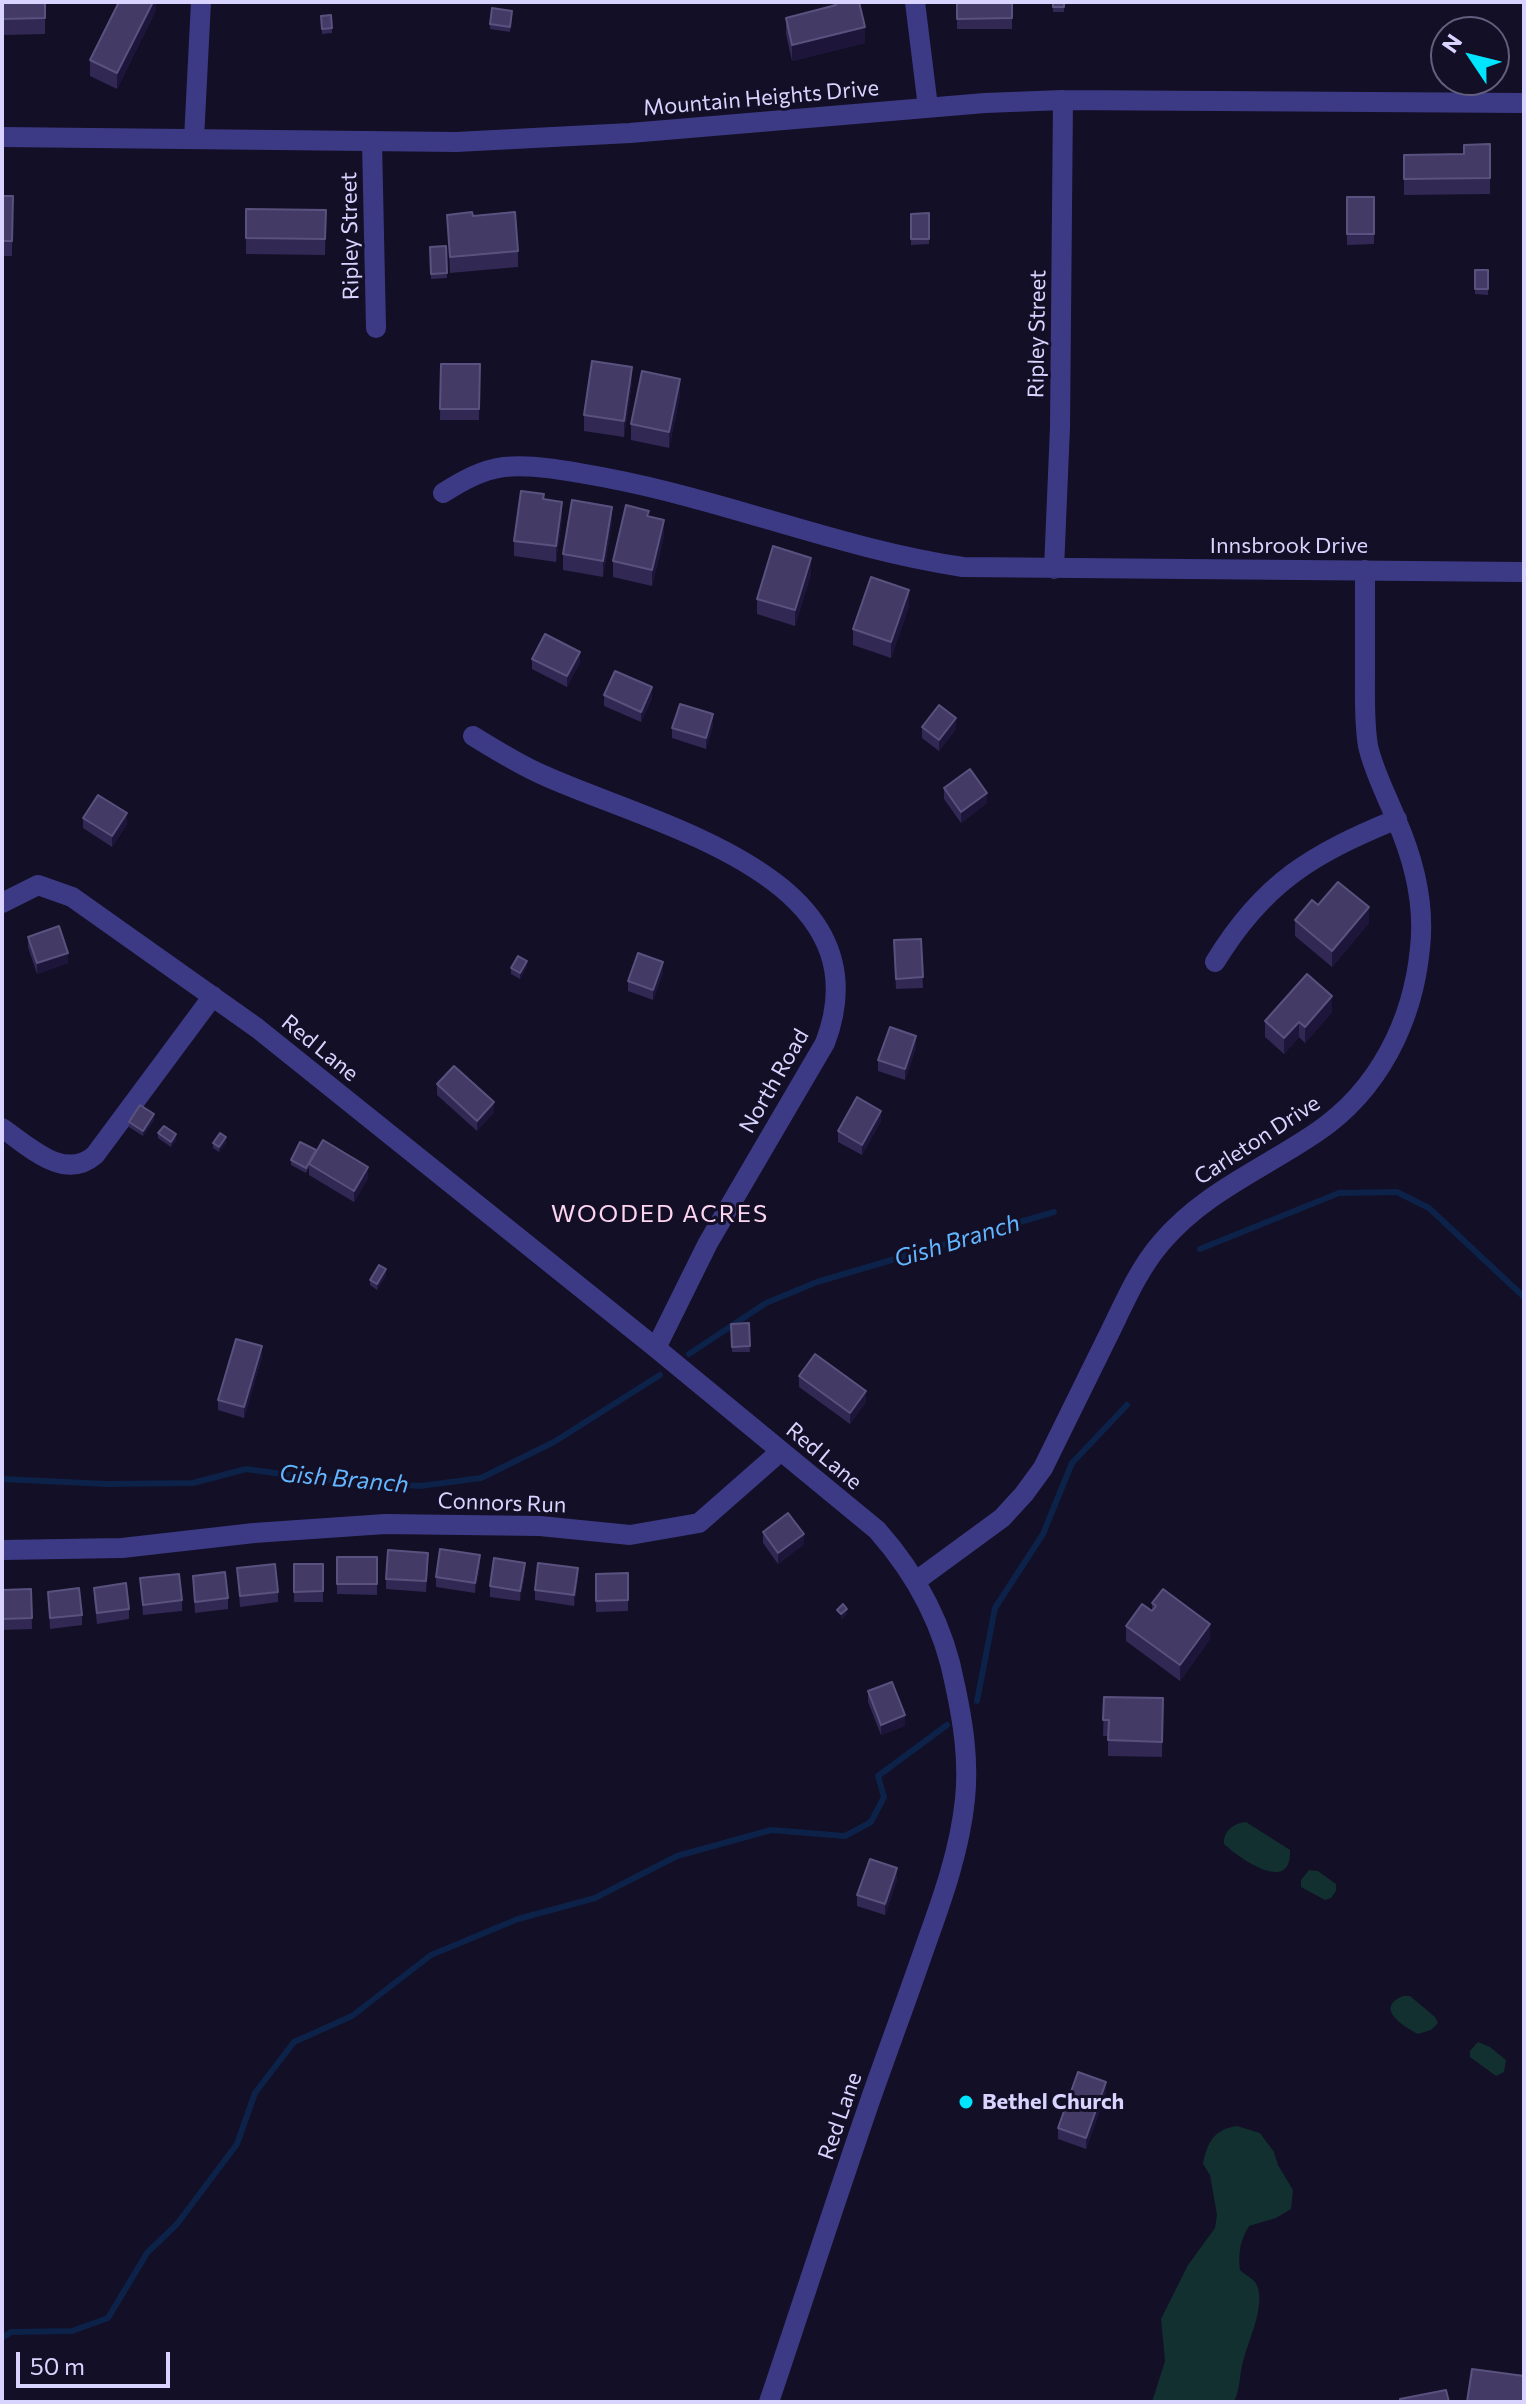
<!DOCTYPE html>
<html>
<head>
<meta charset="utf-8">
<style>
	body { margin:0 }
	#map { position:relative; width:1526px; height:2404px; overflow:hidden; background:#130f26; font-family:Commissioner,sans-serif }
	canvas { display:block }
	.frame { position:absolute; inset:0; border:4px solid #d9d4ff; pointer-events:none }
	.north { position:absolute; left:1430px; top:16px; width:80px; height:80px; box-sizing:border-box; background:#130f26; border:2px solid #625e7d; border-radius:50%; rotate:305deg; font-size:22px; font-weight:700; line-height:32px; text-align:center; color:#d9d4ff }
	.north::after { content:''; display:block; margin:auto; width:28px; height:36px; background:#00e5ff; clip-path:polygon(50% 0,100% 100%,50% 72%,0 100%) }
	.scale { position:absolute; left:16px; top:2352px; width:154px; height:36px; box-sizing:border-box; border:4px solid #d9d4ff; border-top:0; padding-left:10px; font-size:24px; line-height:28px; white-space:nowrap; color:#d9d4ff; -webkit-text-stroke:6px #130f26; paint-order:stroke }
</style>
</head>
<body>
<div id="map">
<canvas width="1526" height="2404"></canvas>
<div class="frame"></div>
<div class="north">N</div>
<div class="scale">50 m</div>
</div>
<script>
const g = document.querySelector('canvas').getContext('2d');
g.lineJoin = 'round';
function fill(path, color) {
  g.fillStyle = color;
  g.fill(path, 'evenodd');
}
function stroke(path, color, width, dash) {
  g.strokeStyle = color;
  g.lineWidth = width;
  g.lineCap = dash ? 'butt' : 'round';
  g.setLineDash(dash || []);
  g.stroke(path);
}
function drawText(font, color, halo, rows, align = 'center') {
  g.font = font + ' Commissioner,sans-serif';
  g.lineWidth = 6;
  g.setLineDash([]);
  g.textBaseline = 'middle';
  g.strokeStyle = halo;
  g.fillStyle = color;
  for (const [text, x, y, turn = 0] of rows) {
    g.save();
    g.translate(x, y);
    g.rotate((+turn || 0) * Math.PI / 180);
    g.textAlign = isNaN(turn) ? turn : align;
    if (halo) g.strokeText(text, 0, 0);
    g.fillText(text, 0, 0);
    g.restore();
  }
}
fill(new Path2D(`
	M1246 1822 1290 1850C1292 1896 1239 1858 1224 1844 1223 1831 1234 1823 1246 1822Z
	M1309 1870 1318 1871 1336 1884V1891L1331 1898 1325 1900 1301 1887V1880Z
	M1403 1996H1410L1435 2017 1438 2023 1431 2030 1418 2034C1403 2026 1374 2008 1403 1996Z
	M1478 2042 1490 2047 1506 2060 1504 2072 1496 2076 1470 2057V2051Z
	M1237 2126 1260 2133 1274 2152 1278 2165 1293 2190 1291 2209 1276 2218 1249 2226C1240 2241 1238 2253 1240 2270 1244 2274 1252 2278 1255 2282 1268 2300 1249 2339 1244 2358 1239 2373 1241 2387 1234 2402H1152L1165 2361 1161 2319 1188 2265 1215 2228 1217 2215 1210 2175 1203 2164C1207 2143 1214 2129 1237 2126Z`), '#12302f');
stroke(new Path2D(`
	M1200 1249 1339 1193 1397 1192 1429 1208 1524 1297
	M689 1354 766 1303 817 1282 1054 1212
	M2 1479 107 1484 193 1483 246 1469 319 1479 420 1486 481 1478 554 1442 660 1375
	M977 1701 995 1608 1043 1534 1072 1463 1127 1405
	M2 2338 11 2332 72 2331 108 2318 147 2253 177 2224 237 2144 255 2093 294 2042 352 2016 431 1955 518 1919 595 1898 677 1856 771 1830 845 1836 871 1822 884 1797 878 1776 947 1725`), '#0c2248', 6);
stroke(new Path2D(`
	M915 2 928 107
	M2 137 456 142 630 133 985 103 1063 100 1524 103
	M194 139 201 2
	M372 142 376 328
	M443 493C462 481 481 470 504 467 538 464 574 472 607 478 728 501 842 549 963 567L1524 572
	M1054 569 1060 427 1063 100
	M473 736C496 750 518 764 543 775 652 825 889 875 825 1043L708 1243 656 1348
	M2 903 38 885 72 897 257 1028 656 1348 877 1530C916 1574 944 1626 955 1685 963 1722 969 1760 965 1799 960 1849 943 1897 926 1944 908 1996 889 2047 871 2098 836 2199 803 2301 769 2402
	M1215 962C1264 882 1312 854 1397 819
	M2 1128C29 1146 64 1182 95 1155L213 996
	M2 1550 122 1548 254 1533 385 1524 540 1526 630 1535 699 1523 781 1451
	M916 1581 1002 1518 1024 1494 1043 1468C1064 1425 1086 1381 1107 1338 1123 1306 1137 1271 1161 1243 1204 1192 1263 1169 1317 1132 1379 1090 1413 1021 1420 948 1425 904 1414 860 1396 819 1386 794 1374 772 1368 746 1364 722 1365 697 1365 673 1365 639 1365 605 1365 570`), '#3d3a85', 20);
fill(new Path2D(`
	M2 2 45 18V34L2 35Z
	M156 2V10L117 89 90 76V60Z
	M833 2H859L865 43 792 61 786 34V18L833 6Z
	M957 2H1012V29H957Z
	M1053 2H1064V12H1053Z
	M321 16 332 28V33L322 34Z
	M512 16 510 32 490 29V24Z
	M1490 144V194L1404 195V155L1464 154Z
	M2 196H13L12 256H2Z
	M1347 197H1374V244L1347 245Z
	M246 209 326 210 325 255 246 254Z
	M929 213V244L911 245V214Z
	M447 215 473 216 518 251V267L450 273Z
	M446 246 447 278 431 279 430 247Z
	M1475 270H1488V295L1475 294Z
	M441 364H480L479 420H440Z
	M632 382 624 437 584 431V415Z
	M680 395 669 448 631 440V424Z
	M544 499 562 518 556 562 514 556V541Z
	M649 516 664 536 652 586 613 577V561Z
	M612 522 603 577 563 570V554Z
	M811 574 795 626 757 614V599Z
	M909 606 891 658 853 645V629Z
	M532 659 580 662 567 687 532 669Z
	M604 695 652 698 641 722 604 706Z
	M713 725 706 749 672 738V728Z
	M922 727 956 729 939 751 922 738Z
	M944 788 987 803 961 823 944 799Z
	M83 818 127 824 112 847 83 828Z
	M1318 905 1369 923 1332 967 1295 936V920Z
	M28 937 68 963 37 974 28 947Z
	M921 939 923 988 896 989 894 951Z
	M527 966 520 979 511 974V968Z
	M663 972 653 1000 628 991V981Z
	M1332 1012 1305 1043 1299 1037 1284 1054 1265 1037V1021Z
	M916 1047 905 1080 878 1071V1060Z
	M437 1084 494 1112 477 1131 437 1095Z
	M154 1120 143 1136 129 1127V1122Z
	M881 1121 862 1155 838 1142V1131Z
	M158 1133 176 1140 171 1147 158 1138Z
	M213 1143H226L219 1152 213 1148Z
	M316 1153 368 1178 354 1202 309 1175V1167L306 1173 291 1165V1160Z
	M386 1275 377 1290 370 1285V1280Z
	M749 1323 750 1352H732L731 1324Z
	M262 1357 244 1418 218 1410V1400Z
	M799 1376 866 1402 850 1424 799 1387Z
	M763 1532 804 1544 778 1564 763 1543Z
	M337 1557H377V1595L337 1594Z
	M294 1564H323V1602H294Z
	M428 1564 426 1592 386 1589V1579Z
	M480 1566 475 1593 436 1587V1577Z
	M237 1568 278 1592V1602L240 1607Z
	M628 1573V1611L596 1612V1574Z
	M525 1574 520 1601 490 1597V1586Z
	M193 1576 228 1598V1609L195 1613Z
	M140 1578 182 1600V1611L143 1615Z
	M578 1578 574 1606 535 1600V1590Z
	M94 1588 129 1609V1619L97 1624 94 1599Z
	M31 1589 32 1629 2 1630V1590Z
	M48 1592 82 1615V1625L50 1629Z
	M1152 1603 1210 1639 1180 1681 1126 1641V1626L1152 1611Z
	M868 1691 905 1726 881 1735 868 1702Z
	M1104 1697 1163 1698 1162 1757 1108 1756V1736H1103Z
	M897 1879 885 1915 857 1906V1895Z
	M1106 2093 1086 2149 1058 2139V2128Z`), '#312854');
fill(new Path2D(`
	M153 2H156V10L117 89V73Z
	M865 27V43L792 61V45Z
	M632 367V382L624 437V421Z
	M680 379V395L669 448V432Z
	M562 502V518L556 562V546Z
	M612 507V522L603 577V561Z
	M664 520V536L652 586V570Z
	M811 558V574L795 626V610Z
	M909 590V606L891 658V642Z
	M580 652V662L567 687V676Z
	M652 687V698L641 722V712Z
	M713 714V725L706 749V738Z
	M956 718V729L939 751V740Z
	M987 793V803L961 823V812Z
	M127 813V824L112 847V836Z
	M1369 907V923L1332 967V951Z
	M68 953V963L37 974V963Z
	M527 961V966L520 979V973Z
	M663 962V972L653 1000V990Z
	M1332 996V1012L1305 1043V1027Z
	M1299 1022V1037L1284 1054V1038Z
	M916 1036V1047L905 1080V1069Z
	M494 1102V1112L477 1131V1121Z
	M881 1111V1121L862 1155V1145Z
	M154 1114V1120L143 1136V1131Z
	M176 1134V1140L171 1147V1142Z
	M226 1137V1143L219 1152V1147Z
	M368 1167V1178L354 1202V1191Z
	M386 1269V1275L377 1290V1284Z
	M262 1346V1357L244 1418V1407Z
	M866 1391V1402L850 1424V1413Z
	M804 1534V1544L778 1564V1553Z
	M480 1555V1566L475 1593V1583Z
	M525 1563V1574L520 1601V1591Z
	M578 1568V1578L574 1606V1595Z
	M847 1609V1614L841 1620V1614Z
	M1210 1624V1639L1180 1681V1665Z
	M905 1715V1726L881 1735V1725Z
	M897 1868V1879L885 1915V1904Z
	M1106 2082V2093L1086 2149V2138Z`), '#1d163a');
const building = new Path2D(`
	M2 2H45V18L2 19Z
	M119 2H153L117 73 90 60Z
	M835 2H859L865 27 792 45 786 18 836 5Z
	M957 2H1012V18L957 19Z
	M1053 2H1064V7H1053Z
	M492 8 512 11 510 27 490 24Z
	M331 15 332 28 322 29 321 16Z
	M1490 144V178L1404 179V155L1464 154V145Z
	M2 196H13L12 241H2Z
	M1347 197H1374V234H1347Z
	M246 209 326 210 325 239 246 238Z
	M472 212 473 216 515 212 518 251 450 257 447 215Z
	M929 213V239H911V214Z
	M446 246 447 273 431 274 430 247Z
	M1475 270H1488V289H1475Z
	M592 361 632 367 624 421 584 415Z
	M441 364H480L479 409H440Z
	M642 371 680 379 669 432 631 424Z
	M521 491 544 494 543 499 562 502 556 546 514 541Z
	M572 500 612 507 603 561 563 554Z
	M626 505 649 511 647 516 664 520 652 570 613 561Z
	M773 546 811 558 795 610 757 599Z
	M871 577 909 590 891 642 853 629Z
	M545 634 580 652 567 676 532 659Z
	M615 671 652 687 641 712 604 695Z
	M680 704 713 714 706 738 672 728Z
	M939 705 956 718 939 740 922 727Z
	M970 769 987 793 961 812 944 788Z
	M98 795 127 813 112 836 83 818Z
	M1338 882 1369 907 1332 951 1295 920 1312 900 1318 905Z
	M59 926 68 953 37 963 28 937Z
	M921 939 923 977 896 979 894 940Z
	M638 953 663 962 653 990 628 981Z
	M518 956 527 961 520 973 511 968Z
	M1307 974 1332 996 1305 1027 1299 1022 1284 1038 1265 1021Z
	M890 1027 916 1036 905 1069 878 1060Z
	M454 1066 494 1102 477 1121 437 1084Z
	M857 1097 881 1111 862 1145 838 1131Z
	M140 1105 154 1114 143 1131 129 1122Z
	M164 1126 176 1134 171 1142 158 1133Z
	M220 1133 226 1137 219 1147 213 1143Z
	M323 1140 368 1167 354 1191 309 1164Z
	M300 1142 316 1150 306 1168 291 1160Z
	M379 1265 386 1269 377 1284 370 1280Z
	M749 1323 750 1346 732 1347 731 1324Z
	M236 1339 262 1346 244 1407 218 1400Z
	M815 1354 866 1391 850 1413 799 1376Z
	M788 1513 804 1534 778 1553 763 1532Z
	M440 1549 480 1555 475 1583 436 1577Z
	M388 1550 428 1553 426 1581 386 1579Z
	M337 1557H377V1584H337Z
	M494 1558 525 1563 520 1591 490 1586Z
	M538 1563 578 1568 574 1595 535 1590Z
	M275 1564 278 1592 240 1596 237 1568Z
	M294 1564H323V1591L294 1592Z
	M225 1572 228 1598 195 1602 193 1576Z
	M628 1573V1600L596 1601V1574Z
	M179 1574 182 1600 143 1605 140 1578Z
	M126 1583 129 1609 97 1613 94 1588Z
	M79 1588 82 1615 50 1618 48 1592Z
	M31 1589 32 1618 2 1619V1590Z
	M1163 1589 1210 1624 1180 1665 1126 1626 1142 1604 1152 1611 1156 1606 1152 1603Z
	M843 1604 847 1609 841 1614 837 1610Z
	M892 1682 905 1715 881 1725 868 1691Z
	M1104 1697 1163 1698 1162 1742 1108 1740 1109 1720H1103Z
	M870 1859 897 1868 885 1904 857 1895Z
	M1078 2072 1106 2082 1086 2138 1058 2128Z
	M1472 2369 1524 2376V2402H1467Z
	M1446 2390 1449 2402H1400V2399Z`);
fill(building, '#433a66');
stroke(building, '#5a527e', 2);
for (const [x, y, r, color] of [
	[966,2102,8,"#00e5ff"]
]) {
  const dot = new Path2D();
  dot.arc(x, y, r, 0, 2 * Math.PI);
  g.fillStyle = color;
  g.fill(dot);
  stroke(dot, '#130f26', 3);
}
drawText('22px', '#d9d4ff', '#130f26', [
	["Mountain Heights Drive",761,98,-5],
	["Ripley Street",350,236,-91],
	["Ripley Street",1037,334,-89],
	["Innsbrook Drive",1289,546],
	["Red Lane",320,1048,39],
	["North Road",774,1081,-60],
	["Carleton Drive",1257,1140,-33],
	["Red Lane",824,1456,40],
	["Connors Run",502,1503,2],
	["Red Lane",840,2116,-71]
]);
drawText('bold 22px', '#d9d4ff', '#130f26', [
	["Bethel Church",982,2102]
], 'left');
g.letterSpacing = '2px';
drawText('24px', '#ffd6f0', '#130f26', [
	["WOODED ACRES",660,1214]
]);
g.letterSpacing = '0px';
drawText('italic 24px', '#62b6ff', '#130f26', [
	["Gish Branch",957,1241,-17],
	["Gish Branch",344,1479,5]
]);
</script>
</body>
</html>
